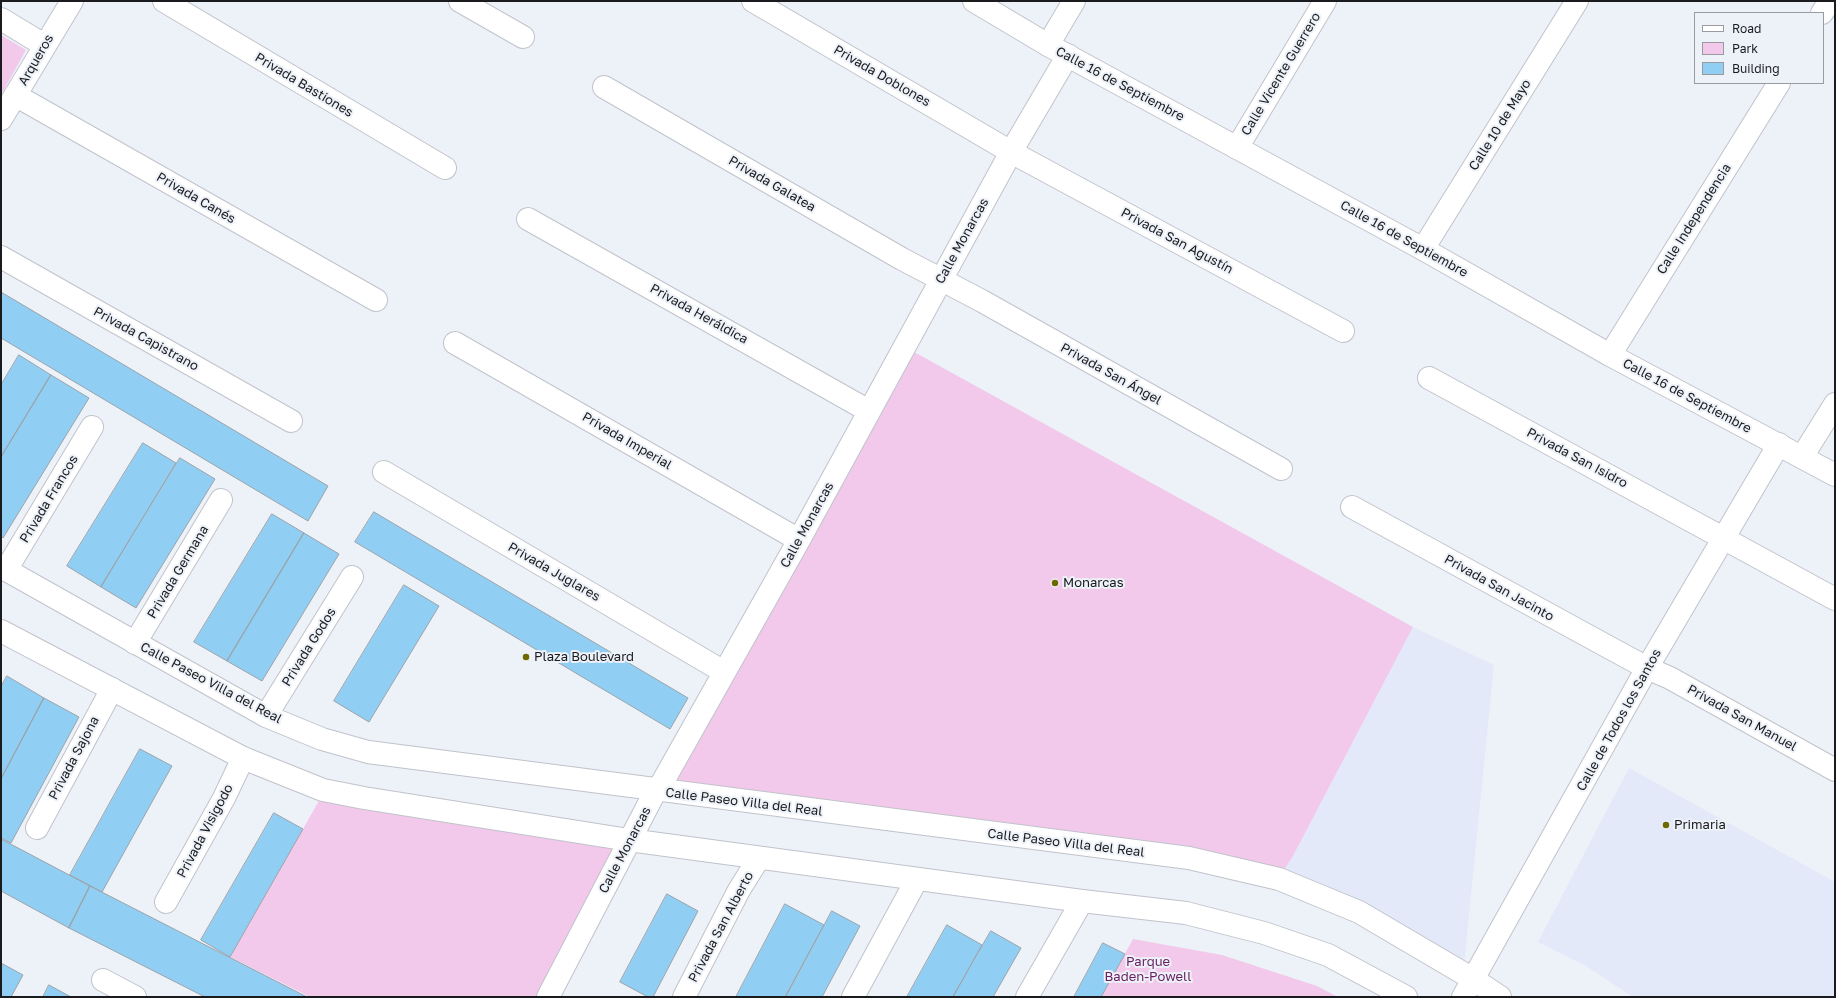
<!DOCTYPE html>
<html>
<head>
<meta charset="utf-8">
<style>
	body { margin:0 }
	#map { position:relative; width:1836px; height:998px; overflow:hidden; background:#edf1f8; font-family:"Golos Text",sans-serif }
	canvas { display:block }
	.frame { position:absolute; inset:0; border:2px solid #1a1b1e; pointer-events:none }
	.legend { position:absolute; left:1694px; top:12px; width:130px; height:72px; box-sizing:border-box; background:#edf1f8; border:1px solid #999ba1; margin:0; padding:5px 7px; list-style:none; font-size:12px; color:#1a1b1e }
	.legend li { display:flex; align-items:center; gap:8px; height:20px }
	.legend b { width:20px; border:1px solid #999ba1 }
</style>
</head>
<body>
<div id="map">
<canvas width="1836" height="998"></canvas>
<div class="frame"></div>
<ul class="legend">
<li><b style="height:5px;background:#fff"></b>Road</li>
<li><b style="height:11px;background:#f3c9eb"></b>Park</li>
<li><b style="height:11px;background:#90cef4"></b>Building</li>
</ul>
</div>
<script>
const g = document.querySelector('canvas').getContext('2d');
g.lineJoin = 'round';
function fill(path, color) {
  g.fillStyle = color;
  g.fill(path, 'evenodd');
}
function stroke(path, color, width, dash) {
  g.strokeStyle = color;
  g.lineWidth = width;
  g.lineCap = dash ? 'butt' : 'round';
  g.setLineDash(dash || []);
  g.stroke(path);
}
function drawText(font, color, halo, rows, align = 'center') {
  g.font = font + ' "Golos Text",sans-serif';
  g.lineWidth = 4;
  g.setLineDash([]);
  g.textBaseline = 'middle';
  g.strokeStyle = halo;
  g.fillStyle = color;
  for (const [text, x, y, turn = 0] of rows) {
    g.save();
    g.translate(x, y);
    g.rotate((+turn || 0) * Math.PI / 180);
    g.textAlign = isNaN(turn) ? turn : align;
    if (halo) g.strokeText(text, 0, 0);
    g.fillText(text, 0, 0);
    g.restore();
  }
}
fill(new Path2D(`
	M1413 627 1494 665 1463 975 1279 878 1293 856Z
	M1629 768 1835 882V997H1633L1586 966 1538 942Z`), '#e3e9f8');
fill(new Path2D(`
	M1 35 26 50 1 95Z
	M905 347 1413 627 1293 856 1279 878 662 783Z
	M324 792 627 840 545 997H310L230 957Z
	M1133 939 1222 955 1317 986 1338 997H1101Z`), '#f3c9eb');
const building = new Path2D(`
	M1 292 328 486 308 521 1 338Z
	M19 355 51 375 1 457V385Z
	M51 375 89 398 3 538 1 536V457Z
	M143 443 176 463 101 587 67 566Z
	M180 458 215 479 136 608 101 587Z
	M374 512 688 698 670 729 355 542Z
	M272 514 304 533 227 661 194 642Z
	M304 533 339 554 262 681 227 661Z
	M404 585 439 606 369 722 334 701Z
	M7 676 44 698 1 779V687Z
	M44 698 79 717 11 843 1 838V779Z
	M140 749 172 766 102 892 70 875Z
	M274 813 303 829 230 957 201 940Z
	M1 839 90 886 69 928 1 891Z
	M90 886 307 997H205L69 928Z
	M667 894 698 911 653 997H648L620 982Z
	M785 904 824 925 785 997H736Z
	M832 911 860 926 822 997H786Z
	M947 925 982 945 953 997H907Z
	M991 931 1021 948 993 997H953Z
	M1103 943 1125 954 1101 997H1074Z
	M1 963 23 975 11 997H1Z
	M49 985 71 997H43Z`);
fill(building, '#90cef4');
stroke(building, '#9ca3a8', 1);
const minor = new Path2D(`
	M164 1 445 168
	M460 1 523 37
	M753 1 1011 152 1343 331
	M1822 13 1830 1
	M1 19 44 45
	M1048 45 1074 1
	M604 87 902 259 982 301 1281 469
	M15 95 376 300
	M1 119 72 1
	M1237 148 1325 1
	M528 219 869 411
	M1423 249 1577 1
	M1 257 291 421
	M455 343 799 540
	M1610 355 1779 83
	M1429 378 1835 599
	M1802 457 1835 404
	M384 472 724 672
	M1352 507 1601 643 1647 668 1670 678 1835 770
	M6 570 92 427
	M135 643 221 500
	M266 716 352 577
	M37 828 112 689
	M166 902 224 798 243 758
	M103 980 135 997
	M548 997 656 790 662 783 799 540 1011 152 1068 55
	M684 997 739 890 759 858
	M853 997 917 879
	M1027 997 1082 901
	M1463 997 1647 668 1779 444`);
const tertiary = new Path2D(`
	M974 1 1048 45 1423 249 1610 355 1835 475
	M1 567 266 716 322 739 368 752 1189 858 1279 879 1359 912 1473 979 1500 997
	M1 631 243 758 323 790 364 798 629 840 1082 901 1186 913 1264 933 1328 955 1406 997`);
stroke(minor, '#c0c3cb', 24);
stroke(tertiary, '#c0c3cb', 24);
stroke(minor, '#fff', 22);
stroke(tertiary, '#fff', 22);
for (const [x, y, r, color] of [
	[1055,583,4,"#6e6800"],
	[526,657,4,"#6e6800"],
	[1666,825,4,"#6e6800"]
]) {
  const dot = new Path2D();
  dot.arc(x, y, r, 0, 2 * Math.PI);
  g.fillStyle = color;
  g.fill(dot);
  stroke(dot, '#edf1f8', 1.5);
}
drawText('13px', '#1a1b1e', '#edf1f8', [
	["Arqueros",36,60,-60],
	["Calle Vicente Guerrero",1281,74,-59],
	["Privada Doblones",882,76,30],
	["Calle 16 de Septiembre",1120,84,28],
	["Privada Bastiones",304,85,31],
	["Calle 10 de Mayo",1500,125,-58],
	["Privada Galatea",772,184,30],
	["Privada Canés",196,198,30],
	["Calle Independencia",1694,219,-58],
	["Calle 16 de Septiembre",1404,239,29],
	["Calle Monarcas",962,241,-61],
	["Privada San Agustín",1177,241,28],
	["Privada Heráldica",699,314,29],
	["Privada Capistrano",146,339,29],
	["Privada San Ángel",1111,374,29],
	["Calle 16 de Septiembre",1687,396,28],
	["Privada Imperial",627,441,30],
	["Privada San Isidro",1577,458,28],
	["Privada Francos",49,499,-59],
	["Calle Monarcas",807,525,-61],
	["Privada Germana",178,572,-59],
	["Privada Juglares",554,572,30],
	["Privada San Jacinto",1499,588,29],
	["Privada Godos",309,647,-58],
	["Calle Paseo Villa del Real",211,683,28],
	["Privada San Manuel",1742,718,29],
	["Calle de Todos los Santos",1619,720,-61],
	["Privada Sajona",74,758,-62],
	["Calle Paseo Villa del Real",744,802,7],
	["Privada Visigodo",205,831,-62],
	["Calle Paseo Villa del Real",1066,843,7],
	["Calle Monarcas",625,850,-62],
	["Privada San Alberto",721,927,-62]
]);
drawText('13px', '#1a1b1e', '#edf1f8', [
	["Monarcas",1063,583],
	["Plaza Boulevard",534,657],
	["Primaria",1674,825]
], 'left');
drawText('13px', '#681e60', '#edf1f8', [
	["Parque",1148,962],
	["Baden-Powell",1148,977]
]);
</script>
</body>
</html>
